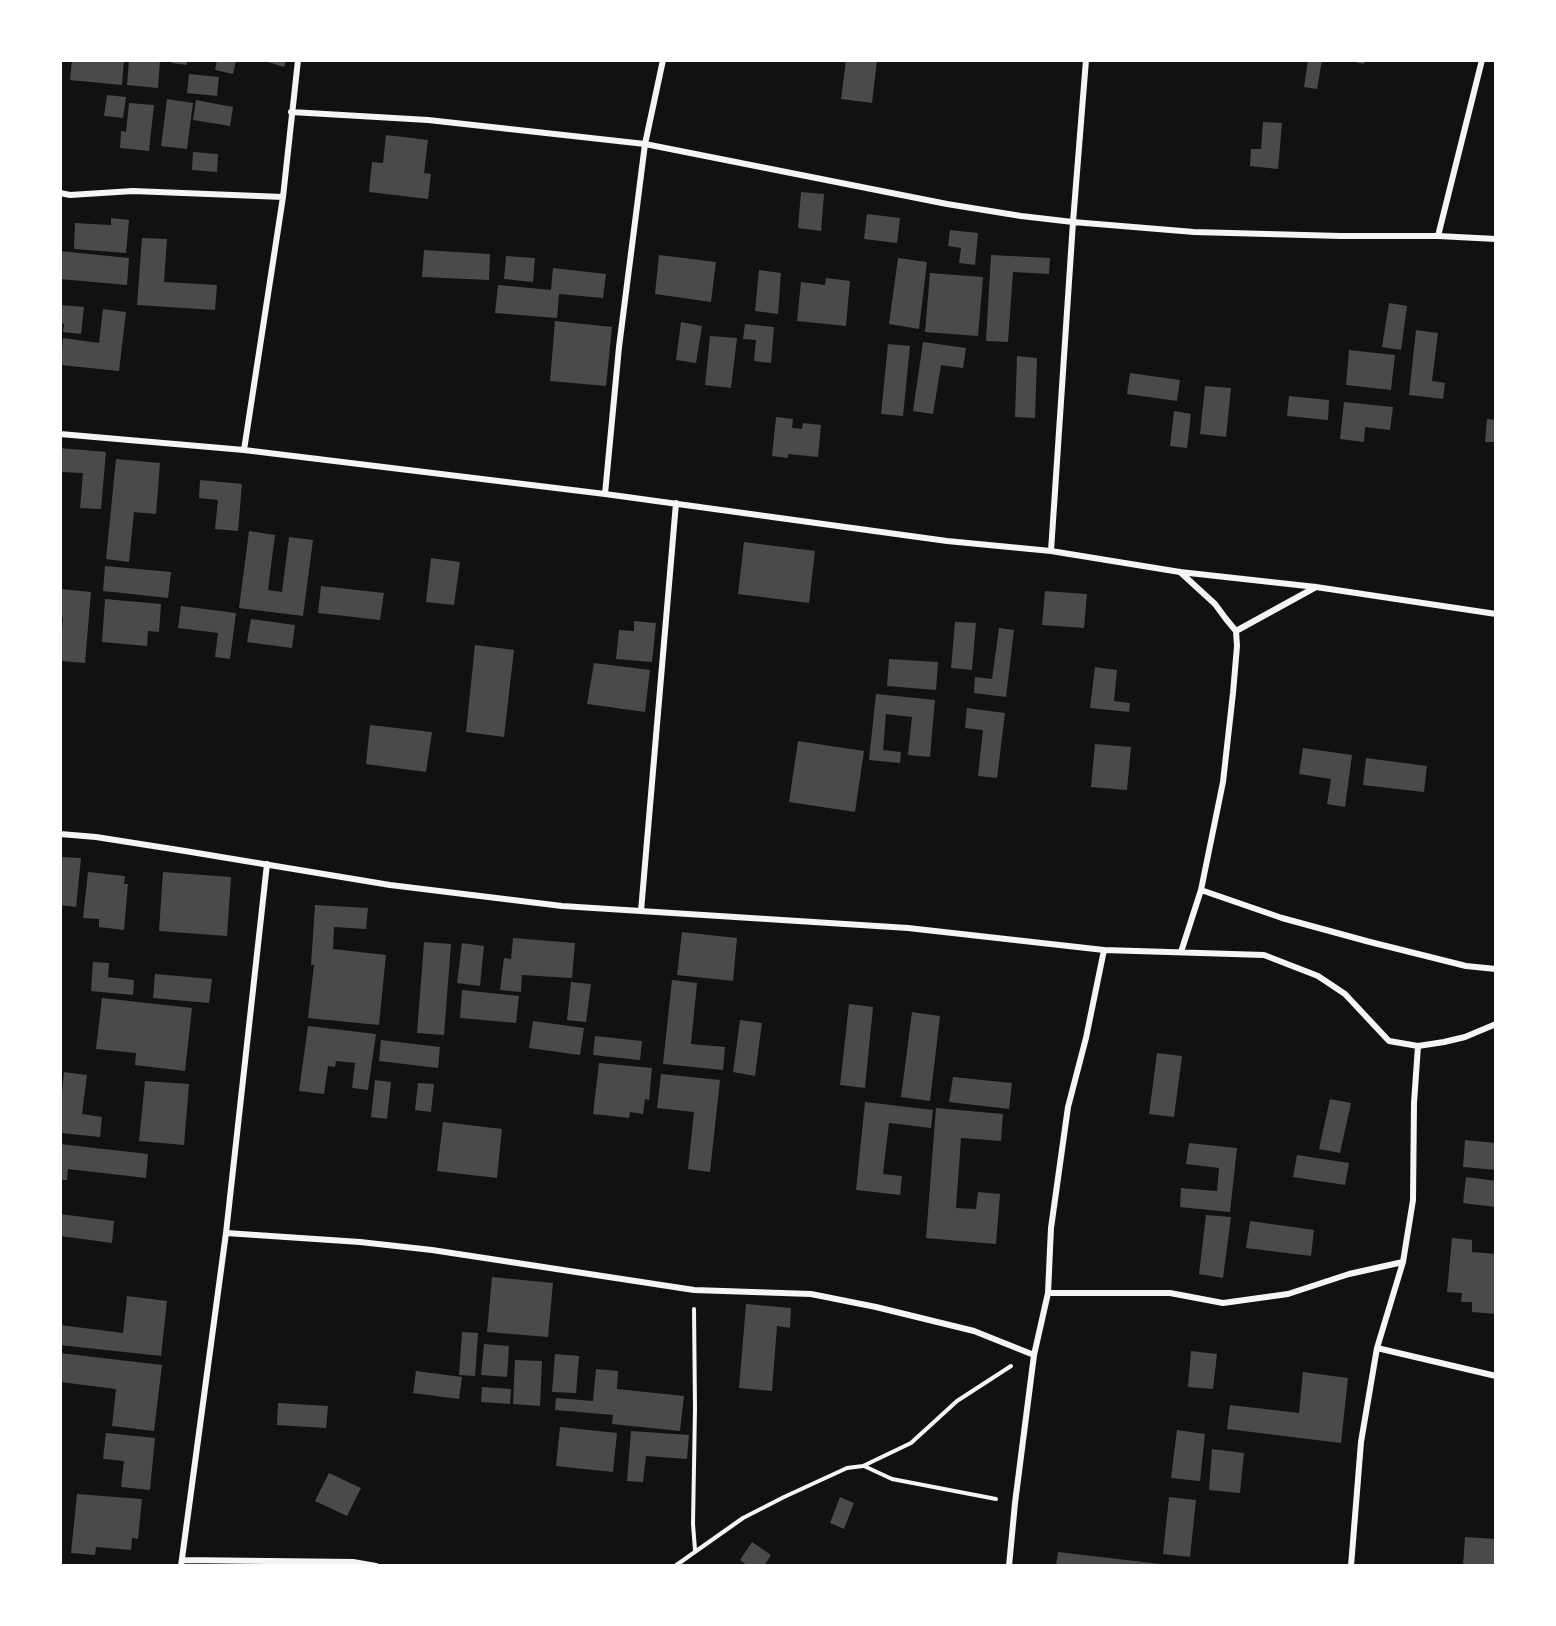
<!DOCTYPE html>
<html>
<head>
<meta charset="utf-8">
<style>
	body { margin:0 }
	#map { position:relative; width:1556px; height:1626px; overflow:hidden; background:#111; font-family:Cabin,sans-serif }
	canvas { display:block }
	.frame { position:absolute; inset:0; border:62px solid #fff; pointer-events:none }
</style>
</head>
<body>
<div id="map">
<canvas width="1556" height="1626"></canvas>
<div class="frame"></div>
</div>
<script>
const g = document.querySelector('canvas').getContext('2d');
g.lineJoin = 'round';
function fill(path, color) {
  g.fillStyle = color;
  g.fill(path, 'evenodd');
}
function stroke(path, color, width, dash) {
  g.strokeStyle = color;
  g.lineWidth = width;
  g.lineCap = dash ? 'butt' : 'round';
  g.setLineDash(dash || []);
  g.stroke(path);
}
fill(new Path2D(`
	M72 60H124L122 85 70 80Z
	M129 60H160L158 88 127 85Z
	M172 60H187V65L172 63Z
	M217 60H236L233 74 215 70Z
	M262 60H286L284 67Z
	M846 60 877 61 872 103 841 99Z
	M1308 60H1322L1317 89 1304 87Z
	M1347 60H1365L1364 64Z
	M189 74 219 77 217 96 187 93Z
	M107 95 126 97 123 118 104 116Z
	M167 99 193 103 187 149 161 146Z
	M196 100 233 107 230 126 193 120Z
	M129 103 154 105 149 151 120 148 121 131 126 132Z
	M1263 122 1282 123 1278 169 1250 166 1251 149H1261Z
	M386 135 428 140 424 173 431 174 428 199 369 192 372 162 383 163Z
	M193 152 218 154 217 172 192 170Z
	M801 192 824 194 821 231 798 228Z
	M867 214 900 218 897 243 864 239Z
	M111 218 129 220 126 253 74 249 75 223 111 225Z
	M950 230 978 233 975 265 959 263 961 248 948 246Z
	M142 238 167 239 164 282 217 285 215 310 137 305Z
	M424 250 490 254 489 280 422 277Z
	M60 251 129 258 127 285 60 279Z
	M659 255 716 262 711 302 655 294Z
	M991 255 1050 258 1049 274 1013 272 1008 342 986 341Z
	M506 256 535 258 533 282 504 279Z
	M898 258 927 262 919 329 889 324Z
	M553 268 606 274 603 298 559 294 557 318 495 313 498 285 551 290Z
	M759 270 781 273 778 314 755 311Z
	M930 273 983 277 978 336 925 332Z
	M826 278 850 281 846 326 797 321 801 282 825 285Z
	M1389 303 1407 306 1401 350 1382 347Z
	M60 305 84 307 81 334 63 332 64 324 60 323Z
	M103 309 126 312 119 371 60 365 63 338 99 343Z
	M555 321 612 327 606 386 550 381Z
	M681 322 702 326 696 363 676 360Z
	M745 324 774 327 771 363 754 361 756 340 743 339Z
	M1416 330 1438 333 1432 381 1445 383 1443 399 1409 395Z
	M710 336 737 338 731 388 705 385Z
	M923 342 966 348 963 368 941 365 933 414 913 411Z
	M888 344 910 346 903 416 881 414Z
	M1349 350 1395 355 1391 390 1346 385Z
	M1017 356 1037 358 1035 418 1015 417Z
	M1130 373 1180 380 1177 401 1127 394Z
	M1205 386 1231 388 1226 437 1200 434Z
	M1289 396 1329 400 1328 420 1287 416Z
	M1344 402 1393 407 1390 430 1365 427 1364 442 1340 439Z
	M1174 411 1191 414 1187 448 1170 446Z
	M776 417 793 419 792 428 802 429 803 423 821 425 818 457 788 454V458L772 456Z
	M1487 419 1496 420V442H1485Z
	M60 448 106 452 101 509 80 508 83 473 60 472Z
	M116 459 160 463 156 514 134 512 129 562 106 559Z
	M200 480 242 484 238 531 215 529 218 500 199 498Z
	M249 531 275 535 268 590 282 592 289 537 313 540 303 616 239 608Z
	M744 542 815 551 809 603 738 594Z
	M431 558 460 562 454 605 426 602Z
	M105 566 171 572 168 598 103 591Z
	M321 586 384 593 380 620 318 613Z
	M60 589 91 592 85 663 60 661 63 617 60 616Z
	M1045 591 1087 594 1084 628 1042 625Z
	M105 599 161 604 159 632 148 631 147 646 102 642Z
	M181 606 236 613 230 659 215 657 218 633 178 628Z
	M251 619 295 625 292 648 247 642Z
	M634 621 656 623 652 662 616 659 619 630 634 631Z
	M955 622 976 623 972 670 951 668Z
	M999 628 1014 630 1006 697 974 693 975 677 992 679Z
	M475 645 514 650 504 737 466 732Z
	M889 659 938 662 936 690 887 686Z
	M594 663 650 670 645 712 587 704Z
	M1095 667 1117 670 1114 701 1130 703 1129 712 1090 708Z
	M876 694 935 700 930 757 908 755 912 717 886 714 883 750 901 752 900 763 869 760Z
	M967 708 1005 713 997 778 978 776 983 730 965 728Z
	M370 725 432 732 426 772 366 764Z
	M798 741 864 751 855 812 789 802Z
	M1095 744 1131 747 1127 790 1091 787Z
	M1303 748 1352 755 1345 807 1327 804 1331 779 1299 774Z
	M1366 758 1427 766 1424 792 1363 785Z
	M60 857 81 858 76 907 60 905Z
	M88 872 125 876 124 884H128L124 930 99 927V919L83 918Z
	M163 872 231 877 227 936 159 931Z
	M315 905 368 908 366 929 334 927 333 949 386 955 379 1025 308 1018 314 965H311Z
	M682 932 737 938 733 981 677 975Z
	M513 938 575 943 572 978 522 975 521 992 500 990 504 958 511 959Z
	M424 942 451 944 444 1035 417 1033Z
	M462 943 484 946 480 986 457 983Z
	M93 962 109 963 108 977 134 980 133 995 91 991Z
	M155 974 212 979 209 1003 153 998Z
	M672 980 697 983 691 1044 725 1047 723 1070 663 1064Z
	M571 982 591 984 586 1022 567 1020Z
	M462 990 519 996 516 1023 460 1018Z
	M102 998 192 1008 185 1071 135 1065 136 1053 96 1049Z
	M849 1004 873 1007 865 1088 840 1085Z
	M912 1012 940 1016 930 1101 901 1097Z
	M740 1020 762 1023 755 1076 733 1072Z
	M533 1021 584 1028 580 1055 529 1048Z
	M308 1026 376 1034 368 1090 352 1088 355 1063 336 1061 335 1067 328 1066 324 1094 299 1091Z
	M595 1036 642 1041 640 1060 593 1055Z
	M381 1040 440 1047 438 1068 379 1061Z
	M1157 1053 1182 1056 1174 1117 1149 1114Z
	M599 1063 652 1068 649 1100 645 1099 643 1114 630 1112 629 1118 593 1114Z
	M64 1072 87 1075 82 1114 102 1117 100 1137 60 1133V1111Z
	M661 1074 720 1080 710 1172 688 1169 694 1112 657 1108Z
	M953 1077 1012 1083 1009 1109 949 1102Z
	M375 1080 391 1082 387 1119 371 1117Z
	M145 1081 189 1084 184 1145 139 1141Z
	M418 1083 434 1084 431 1112 415 1110Z
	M1330 1099 1351 1103 1340 1153 1319 1149Z
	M865 1102 933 1110 931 1128 889 1123 883 1174 902 1176 900 1195 856 1190Z
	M936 1108 1003 1114 1001 1141 961 1138 956 1208 976 1209 978 1192 1000 1194 996 1244 926 1238Z
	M443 1122 502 1129 497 1178 437 1171Z
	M1465 1140 1496 1143V1170L1463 1167Z
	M1189 1143 1237 1148 1230 1212 1180 1207 1181 1188 1217 1191 1219 1168 1186 1164Z
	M60 1144 148 1154 146 1178 68 1169 67 1180H62V1185H60Z
	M1297 1155 1349 1163 1345 1185 1293 1177Z
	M1466 1177 1496 1181V1207L1463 1203Z
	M60 1214 114 1221 112 1243 60 1236Z
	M1206 1215 1231 1217 1223 1278 1199 1274Z
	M1250 1221 1314 1230 1311 1256 1246 1248Z
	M1452 1238 1472 1240V1252L1496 1254V1314L1472 1312V1302H1461L1462 1293 1447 1292Z
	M492 1277 553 1283 548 1337 487 1332Z
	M127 1296 167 1301 161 1356 60 1345V1325L123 1333Z
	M746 1304 791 1308 790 1328 777 1326 772 1391 739 1388Z
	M462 1332 478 1333 475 1376 459 1375Z
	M484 1344 509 1346 507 1377 481 1375Z
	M1191 1351 1217 1354 1213 1389 1188 1387Z
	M60 1353 162 1365 154 1431 112 1426 116 1389 60 1382Z
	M555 1354 579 1356 576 1393 552 1392Z
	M515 1360 542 1361 540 1406 513 1404Z
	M596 1369 618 1371 617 1389 684 1396 680 1431 612 1424 613 1415 555 1410 556 1398 593 1401Z
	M416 1371 462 1377 459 1399 413 1393Z
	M1303 1372 1348 1378 1341 1443 1227 1429 1230 1405 1299 1413Z
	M482 1387 511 1389 510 1404 481 1402Z
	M278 1403 328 1406 326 1428 277 1425Z
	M560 1427 617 1433 613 1472 556 1466Z
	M1177 1430 1205 1434 1200 1481 1171 1478Z
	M631 1431 689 1435 687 1459 646 1456 643 1482 627 1481Z
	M106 1433 155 1438 150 1490 121 1487 124 1461 103 1459Z
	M1212 1449 1244 1453 1240 1493 1209 1490Z
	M329 1473 361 1488 347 1516 315 1501Z
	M77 1494 142 1499 138 1539 132 1538 131 1550 96 1547 95 1555 71 1553Z
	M840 1497 854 1503 844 1529 830 1523Z
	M1169 1497 1196 1500 1190 1557 1163 1554Z
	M1465 1537 1496 1539 1494 1566H1463Z
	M752 1542 771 1555 764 1566H748L740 1560Z
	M1058 1552 1169 1565V1566H1056Z`), '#4a4a4a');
stroke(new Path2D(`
	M694 1309 695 1408 693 1524 695 1550
	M864 1466 892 1479 996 1499
	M675 1566 743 1518 784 1497 847 1468 863 1466 911 1443 957 1401 1011 1366`), '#f5f5f5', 4);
stroke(new Path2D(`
	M291 112 428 120 645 144 947 204 1021 216 1073 222 1194 232 1341 236H1438L1496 239
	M60 193 70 195 133 191 283 197
	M1438 236 1482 60
	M60 434 244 450 605 494 947 541 1051 551 1180 572 1316 587 1496 614
	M244 450 283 197 298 60
	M605 494 619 347 645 144 663 60
	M1051 551 1073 222 1086 60
	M1180 572 1215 604 1226 619 1236 631 1237 646 1233 693 1223 782 1201 890 1181 952
	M1236 631 1316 587
	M60 834 96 837 185 851 390 885 562 906 908 928 1104 950 1264 955 1318 976 1345 994 1389 1041 1418 1046 1444 1042 1465 1037 1496 1024
	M1201 890 1282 918 1370 942 1466 966 1496 969
	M641 911 676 503
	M226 1233 360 1242 432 1250 694 1290 811 1294 876 1307 974 1331 1034 1355
	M1048 1293H1170L1223 1303 1288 1294 1349 1274 1403 1262
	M1377 1348 1496 1376
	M182 1560 353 1562 376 1566
	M181 1566 226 1233 267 864
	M1009 1566 1015 1503 1034 1355 1048 1293 1051 1228 1068 1107 1086 1038 1104 950
	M1351 1566 1361 1442 1377 1348 1403 1262 1413 1200 1414 1103 1418 1046`), '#f5f5f5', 6);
</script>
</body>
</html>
